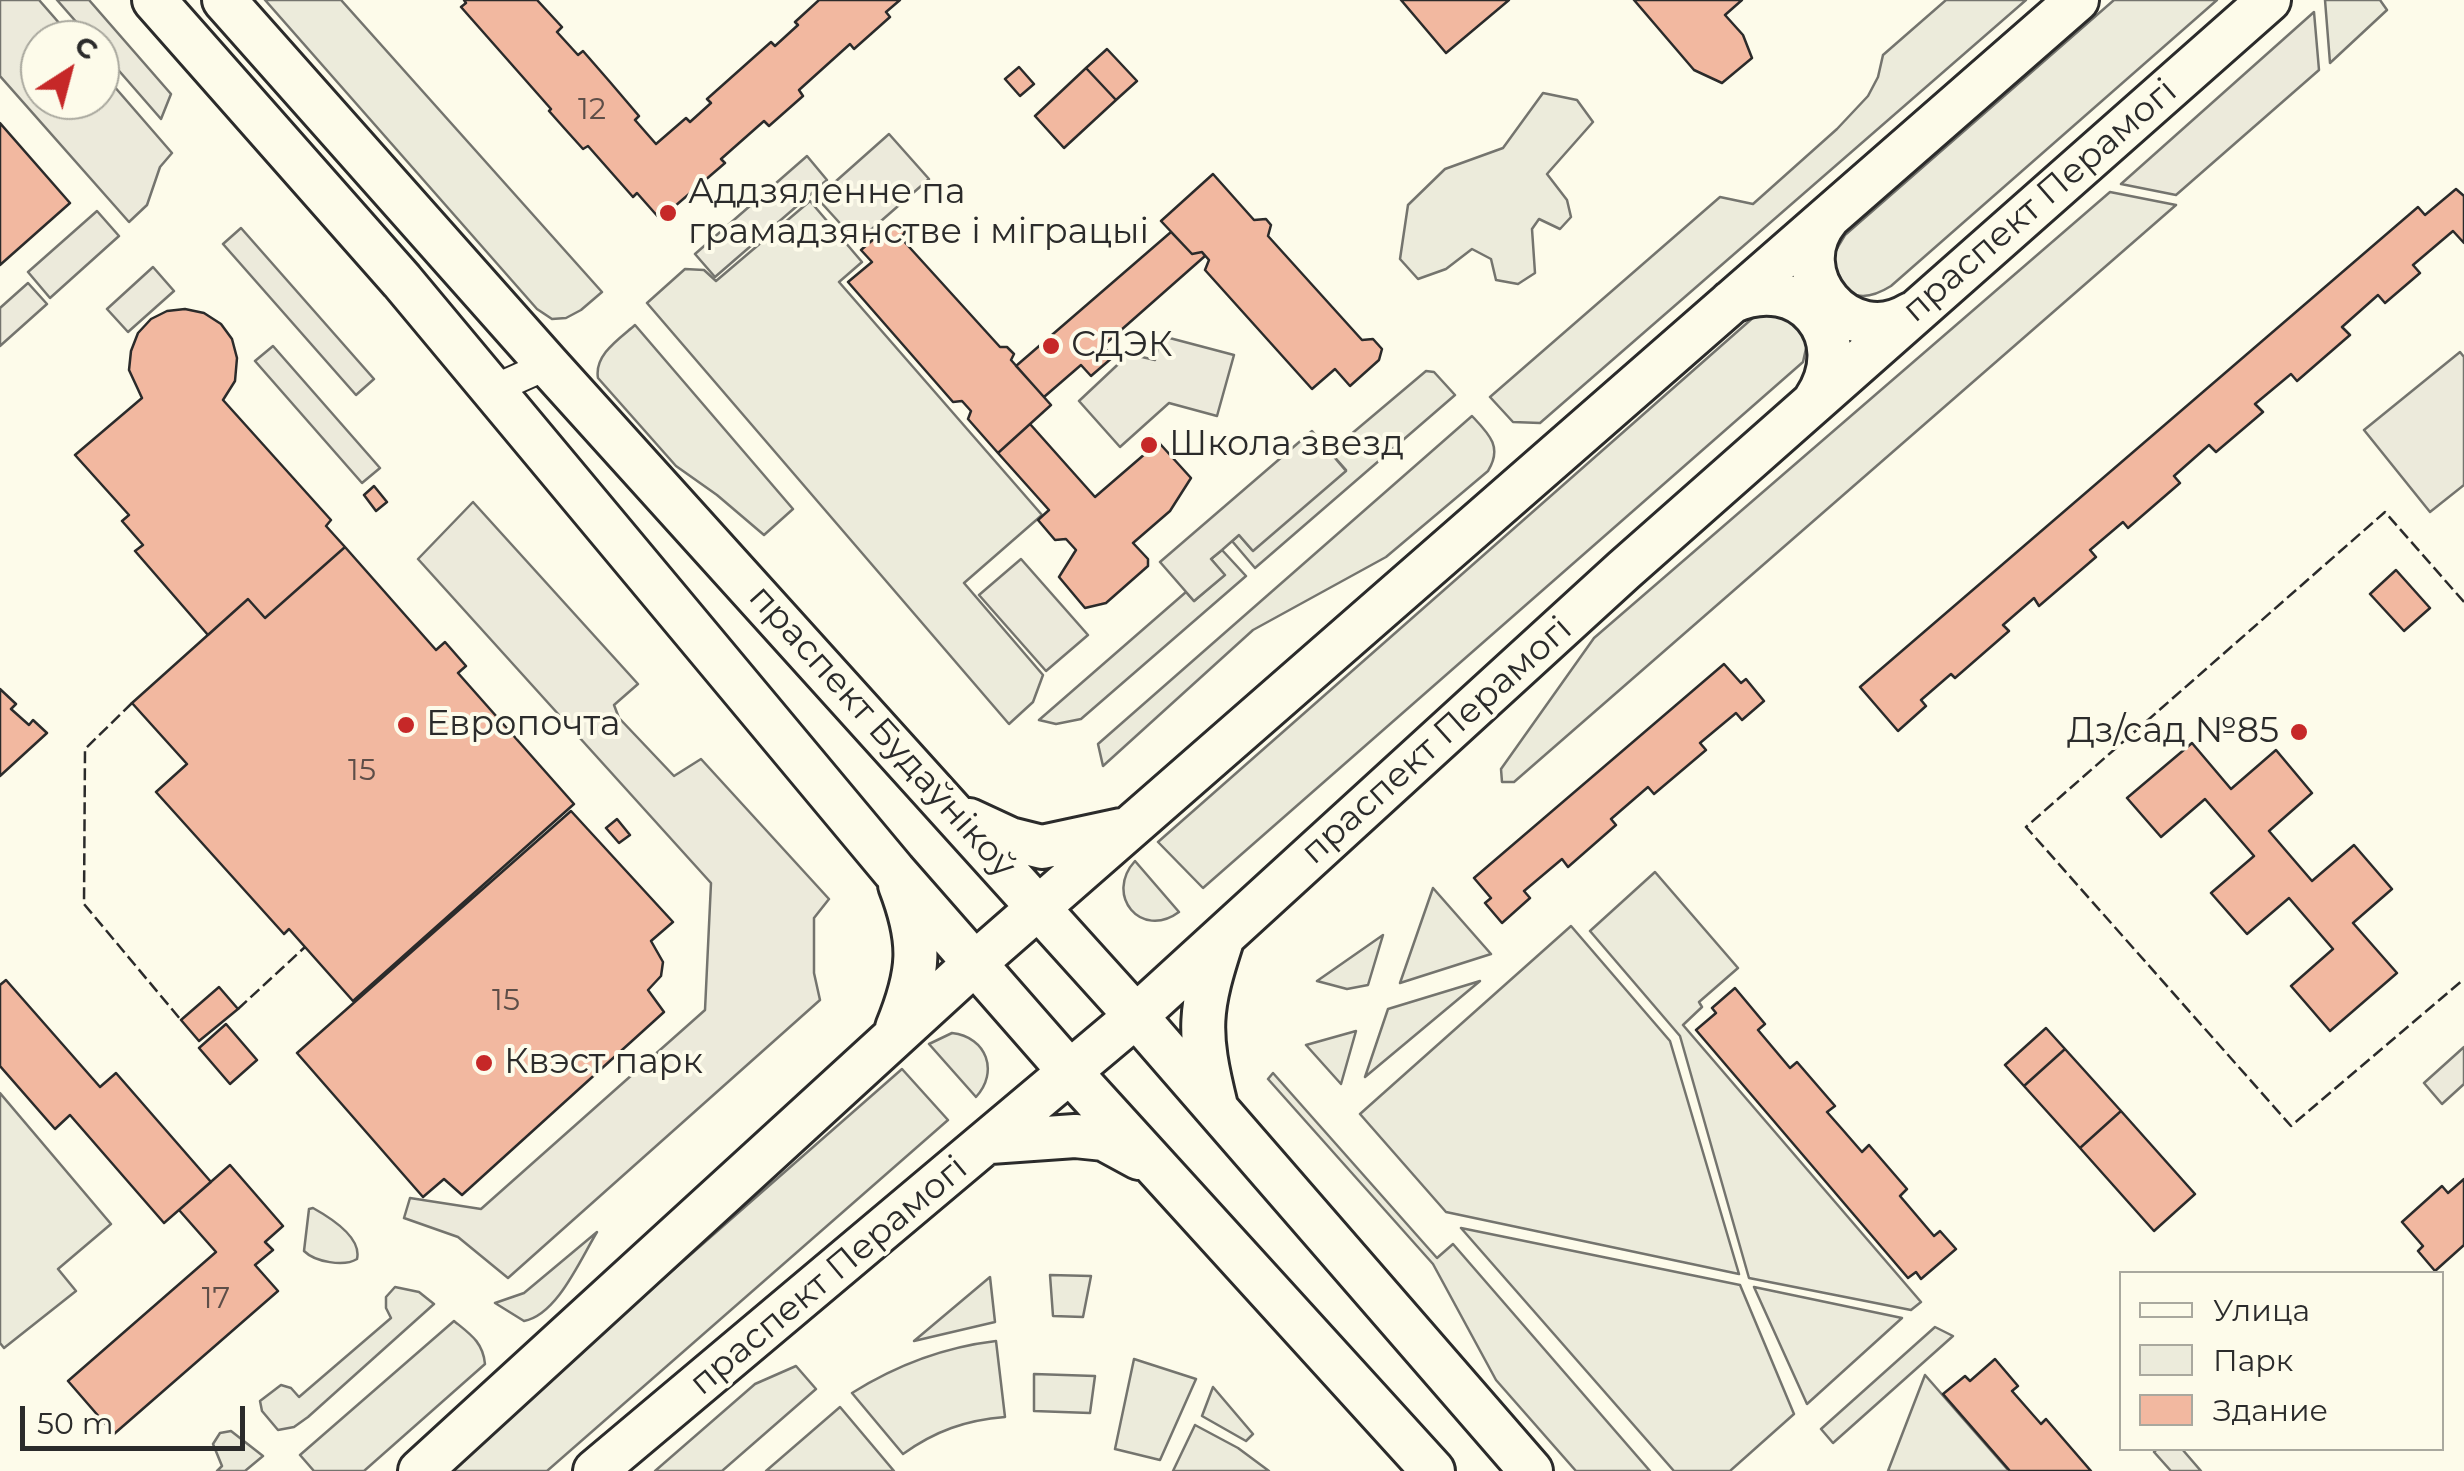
<!DOCTYPE html>
<html>
<head>
<meta charset="utf-8">
<style>
	body { margin:0 }
	#map { position:relative; width:2464px; height:1471px; overflow:hidden; background:#fdfbea; font-family:Montserrat,sans-serif }
	canvas { display:block }
	.legend { position:absolute; left:2119px; top:1271px; width:325px; height:180px; box-sizing:border-box; background:#fdfbea; border:2px solid #a9a89e; margin:0; padding:12px 18px; list-style:none; font-size:30px; color:#2b2b2b }
	.legend li { display:flex; align-items:center; gap:20px; height:50px }
	.legend b { width:50px; border:2px solid #a9a89e }
	.north { position:absolute; left:20px; top:20px; width:100px; height:100px; box-sizing:border-box; background:#fdfbea; border:2px solid #a9a89e; border-radius:50%; rotate:36deg; font-size:28px; font-weight:700; line-height:40px; text-align:center; color:#2b2b2b }
	.north::after { content:''; display:block; margin:auto; width:35px; height:45px; background:#c62828; clip-path:polygon(50% 0,100% 100%,50% 72%,0 100%) }
	.scale { position:absolute; left:20px; top:1406px; width:225px; height:45px; box-sizing:border-box; border:5px solid #2b2b2b; border-top:0; padding-left:12px; font-size:30px; line-height:35px; white-space:nowrap; color:#2b2b2b; -webkit-text-stroke:8px #fdfbea; paint-order:stroke }
</style>
</head>
<body>
<div id="map">
<canvas width="2464" height="1471"></canvas>
<ul class="legend">
<li><b style="height:12px;background:#fdfbea"></b>Улица</li>
<li><b style="height:28px;background:#ecebdb"></b>Парк</li>
<li><b style="height:28px;background:#f2b8a0"></b>Здание</li>
</ul>
<div class="north">С</div>
<div class="scale">50 m</div>
</div>
<script>
const g = document.querySelector('canvas').getContext('2d');
g.lineJoin = 'round';
function fill(path, color) {
  g.fillStyle = color;
  g.fill(path, 'evenodd');
}
function stroke(path, color, width, dash) {
  g.strokeStyle = color;
  g.lineWidth = width;
  g.lineCap = dash ? 'butt' : 'round';
  g.setLineDash(dash || []);
  g.stroke(path);
}
function drawText(font, color, halo, rows, align = 'center') {
  g.font = font + ' Montserrat,sans-serif';
  g.lineWidth = 8;
  g.setLineDash([]);
  g.textBaseline = 'middle';
  g.strokeStyle = halo;
  g.fillStyle = color;
  for (const [text, x, y, turn = 0] of rows) {
    g.save();
    g.translate(x, y);
    g.rotate((+turn || 0) * Math.PI / 180);
    g.textAlign = isNaN(turn) ? turn : align;
    if (halo) g.strokeText(text, 0, 0);
    g.fillText(text, 0, 0);
    g.restore();
  }
}
const green = new Path2D(`
	M265 0H341L602 292 581 310 566 318 552 319 537 309Z
	M1946 0H2026L1540 423 1513 422 1490 397 1720 197 1753 204 1837 129 1868 96 1878 77 1883 55Z
	M2114 0H2217L1891 286C1859 306 1840 295 1830 260L1845 235Z
	M2325 0H2380L2387 10 2330 63Z
	M1543 93 1577 100 1593 122 1547 174 1567 200 1571 217 1560 229 1539 219 1532 229 1535 273 1518 284 1496 280 1491 259 1472 249 1446 269 1418 279 1400 259 1408 205 1445 169 1503 148Z
	M2110 192 2176 205 1514 782H1502L1501 769 1594 638Z
	M810 201 862 262 839 282 1042 515 964 583 1043 675 1033 702 1009 724 647 303 685 269 704 270 716 281Z
	M1776 311 1802 326 1807 344 1803 362 1203 888 1158 842 1755 316Z
	M635 325 793 509 764 535 717 495 676 466 598 378C594 355 619 339 635 325Z
	M1426 371 1434 372 1455 395 1255 568 1232 541 1239 535 1252 550 1346 470 1330 452Z
	M1472 416C1489 434 1503 447 1488 471L1386 557 1253 630 1103 766 1098 744Z
	M1222 550 1246 576 1081 719 1056 724 1039 720 1186 592 1194 601 1224 575 1211 559Z
	M1135 861 1179 912C1141 940 1104 895 1135 861Z
	M1655 872 1738 968 1699 1002 1702 1007 1683 1025 1921 1302 1911 1310 1749 1278 1680 1036 1590 931Z
	M1433 888 1491 954 1400 983Z
	M1571 926 1670 1041 1739 1274 1446 1212 1360 1114Z
	M1383 935 1368 985 1347 989 1317 981Z
	M1480 981 1365 1077 1388 1009Z
	M1356 1031 1341 1084 1306 1045Z
	M952 1033C987 1037 999 1072 976 1097L929 1044Z
	M902 1069 948 1120 547 1471H444Z
	M1273 1073 1437 1258 1453 1244 1650 1471H1576L1496 1380 1433 1264 1268 1079Z
	M0 1093 111 1224 58 1269 76 1291 4 1348 0 1343Z
	M313 1208C331 1218 362 1237 357 1259 344 1267 315 1262 304 1251L309 1209Z
	M1461 1228 1740 1285 1794 1414 1730 1471H1674Z
	M597 1232C580 1260 557 1315 524 1321L495 1303 524 1293Z
	M1050 1275 1091 1276 1083 1317 1053 1316Z
	M990 1277 995 1322 914 1341Z
	M395 1287 419 1292 434 1304 308 1417 294 1427 278 1430 262 1411 260 1401 281 1385 291 1388 299 1397 391 1318 386 1308V1297Z
	M1754 1287 1902 1318 1807 1404Z
	M454 1321C470 1334 483 1342 485 1364L364 1471H314L300 1455Z
	M1935 1327 1953 1336 1833 1443 1821 1429Z
	M996 1341 1005 1417C966 1420 935 1431 903 1454L852 1393C895 1366 945 1347 996 1341Z
	M1134 1359 1196 1379 1160 1460 1115 1449Z
	M796 1366 816 1389 722 1471H655L755 1384Z
	M1034 1374 1095 1376 1090 1413 1034 1411Z
	M1925 1375 2009 1471H1888Z
	M1213 1387 1253 1434 1246 1441 1202 1416Z
	M840 1407 894 1471H766Z
	M1195 1425 1238 1448 1269 1471H1173Z
	M231 1431 263 1456 245 1471H217L222 1466 213 1444 220 1433Z`);
fill(green, '#ecebdb');
stroke(green, '#74746e', 2.5);
const parking = new Path2D(`
	M0 0H39L74 40H40V100H100V70L172 153 160 167 147 205 129 222 0 76Z
	M57 0H89L171 94 161 119 100 49V40H92Z
	M2314 12 2319 70 2176 195 2121 184Z
	M889 134 929 179 857 242 817 198Z
	M807 156 827 180 715 277 695 254Z
	M97 211 119 236 50 298 28 272Z
	M241 228 374 379 356 395 223 244Z
	M153 267 174 291 128 332 107 309Z
	M28 283 47 304 0 346V308Z
	M1162 336 1234 355 1217 416 1169 403 1120 447 1079 401 1129 354 1155 360Z
	M273 346 380 468 362 483 255 361Z
	M2460 352 2464 357V485L2430 512 2364 430Z
	M1312 431 1346 471 1253 551 1239 535 1222 550 1211 559 1225 575 1194 601 1160 562Z
	M473 502 638 684 614 705 619 718 674 776 701 759 829 899 814 918V973L820 1000 508 1278 458 1237 404 1218 410 1198 481 1209 705 1010 711 883 418 559Z
	M1021 559 1088 635 1046 671 979 595Z
	M2464 1047V1084L2442 1104 2424 1083Z
	M2157 1449H2182L2201 1471H2171L2154 1452Z`);
fill(parking, '#eceadb');
stroke(parking, '#74746e', 2.5);
const building = new Path2D(`
	M464 0H537L562 27 557 32 578 55 583 51 610 82 639 116 635 120 656 144 686 118 690 122 711 103 707 99 771 42 775 46 798 25 795 22 819 0H900L886 12 890 17 854 49 850 44 799 90 803 96 769 126 764 121 721 159 725 163 660 219 637 193 633 197 588 146 583 149 565 129 549 111 551 109 461 7 466 3Z
	M1401 0H1509L1446 53Z
	M1634 0H1742L1725 15 1743 35 1752 58 1722 83 1694 70Z
	M1107 49 1137 81 1116 100 1086 68Z
	M1019 67 1034 84 1020 96 1005 79Z
	M1086 68 1116 100 1064 148 1035 116Z
	M0 123 70 203 0 265Z
	M1213 174 1254 220 1266 219 1271 225 1268 236 1362 340 1373 339 1382 349 1379 360 1350 386 1335 369 1312 389 1205 270 1209 260 1202 252 1192 254 1161 221Z
	M2456 189 2464 196V243L2453 231 2413 265 2420 273 2385 303 2378 295 2342 327 2350 335 2297 381 2291 374 2255 404 2263 412 2216 452 2209 445 2174 476 2180 483 2128 528 2123 522 2090 550 2096 557 2039 606 2034 598 2003 625 2009 631 1955 678 1951 674 1921 700 1926 706 1898 731 1860 687 2418 207 2425 215Z
	M899 224 905 232 901 238 1000 347H1007L1014 354 1011 360 1051 405 998 453 968 419 971 411 962 401 953 402 848 282 872 262 861 250 890 225Z
	M1171 232 1192 254 1202 252 1205 256 1103 346 1113 357 1091 376 1081 365 1044 397 1016 366Z
	M185 309 204 313 221 324 232 339 237 358 235 381 223 400 331 520 326 526 345 547 265 618 248 599 208 635 135 551 143 545 122 521 129 515 75 455 142 398 129 370 131 351 138 333 151 319 167 311Z
	M1030 424 1095 497 1146 453 1140 447 1152 435 1191 478 1170 511 1133 543 1148 559V566L1106 603 1085 608 1059 577 1076 550 1066 539 1055 540 1038 520 1049 510 998 453Z
	M374 486 387 502 376 511 364 495Z
	M345 547 436 650 445 642 466 666 458 673 574 804 353 1001 289 929 284 934 156 792 187 764 132 703 248 599 265 618Z
	M2396 570 2430 608 2404 631 2370 594Z
	M1724 664 1741 683 1746 679 1764 701 1742 720 1736 713 1700 743 1706 750 1654 794 1648 787 1611 819 1616 825 1568 867 1562 859 1524 891 1530 898 1502 923 1485 903 1491 898 1474 878Z
	M0 689 16 704 11 709 29 725 33 720 47 733 0 776Z
	M2192 743 2231 789 2276 750 2312 793 2269 831 2312 881 2354 845 2392 889 2353 923 2397 973 2330 1031 2291 986 2333 949 2289 898 2247 934 2211 893 2254 856 2205 799 2161 837 2127 798Z
	M571 811 673 922 651 941 663 962 661 976 648 990 664 1012 462 1195 444 1179 423 1197 297 1053Z
	M617 819 630 835 619 843 606 828Z
	M6 980 100 1087 116 1073 211 1182 164 1223 70 1115 55 1129 0 1066V985Z
	M219 987 238 1009 199 1041 181 1020Z
	M1735 988 1765 1024 1758 1030 1790 1068 1797 1062 1835 1106 1827 1112 1842 1129 1862 1152 1869 1145 1907 1189 1900 1196 1934 1236 1940 1231 1956 1249 1921 1279 1916 1272 1908 1278 1696 1030 1716 1013 1712 1008Z
	M226 1024 257 1060 230 1084 199 1048Z
	M2046 1028 2065 1049 2024 1086 2005 1065Z
	M2065 1049 2121 1111 2080 1148 2024 1086Z
	M2121 1111 2195 1194 2154 1231 2080 1148Z
	M230 1165 283 1226 265 1242 273 1250 255 1265 278 1291 114 1434 68 1381 216 1252 179 1210Z
	M2464 1179V1245L2435 1271 2418 1251 2423 1246 2402 1222 2442 1186 2448 1193Z
	M1995 1359 2018 1386 2012 1391 2041 1424 2046 1419 2091 1471H2010L1943 1394 1965 1376 1970 1381Z`);
fill(building, '#f2b8a0');
stroke(building, '#2b2b2b', 2.5);
const street = new Path2D(`
	M492 390 548 365`);
const primary = new Path2D(`
	M154 0 402 281 894 871 1070 1072 1433 1471
	M224 0 548 365 1136 1016 1531 1471
	M1828 218C1782 273 1849 352 1911 314
	M1731 302C1801 270 1857 337 1815 400
	M969 820 1010 839 1042 847 1121 830
	M897 1028C920 972 922 942 900 885
	M1216 1106C1197 1030 1199 1010 1223 937
	M990 1142 1075 1136 1104 1139 1139 1158
	M420 1471 975 963 2077 0
	M595 1471 1136 1016 1624 570 2269 0`);
stroke(street, '#2b2b2b', 32);
stroke(primary, '#2b2b2b', 48);
stroke(street, '#fdfbea', 28);
stroke(primary, '#fdfbea', 42);
stroke(new Path2D(`
	M2464 602 2385 512 2026 827 2291 1126 2464 979
	M132 703 85 749 84 904 181 1020
	M238 1009 305 947`), '#2b2b2b', 2.5, [12, 5]);
for (const [x, y, r, color] of [
	[668,213,10,"#c62828"],
	[1051,346,10,"#c62828"],
	[1149,445,10,"#c62828"],
	[406,725,10,"#c62828"],
	[2299,732,10,"#c62828"],
	[484,1063,10,"#c62828"]
]) {
  const dot = new Path2D();
  dot.arc(x, y, r, 0, 2 * Math.PI);
  g.fillStyle = color;
  g.fill(dot);
  stroke(dot, '#fdfbea', 4);
}
drawText('30px', '#5d4e48', null, [
	["12",592,110],
	["15",362,771],
	["15",506,1001],
	["17",216,1299]
]);
drawText('35px', '#2b2b2b', '#fdfbea', [
	["Аддзяленне па",688,193],
	["грамадзянстве і міграцыі",688,233],
	["СДЭК",1071,346],
	["Школа звезд",1169,445],
	["Европочта",426,725],
	["Дз/сад №85",2279,732,"right"],
	["Квэст парк",504,1063]
], 'left');
drawText('35px', '#2b2b2b', '#fdfbea', [
	["праспект Перамогі",2040,201,-41],
	["праспект Будаўнікоў",882,732,48],
	["праспект Перамогі",1437,741,-42],
	["праспект Перамогі",829,1276,-40]
]);
</script>
</body>
</html>
